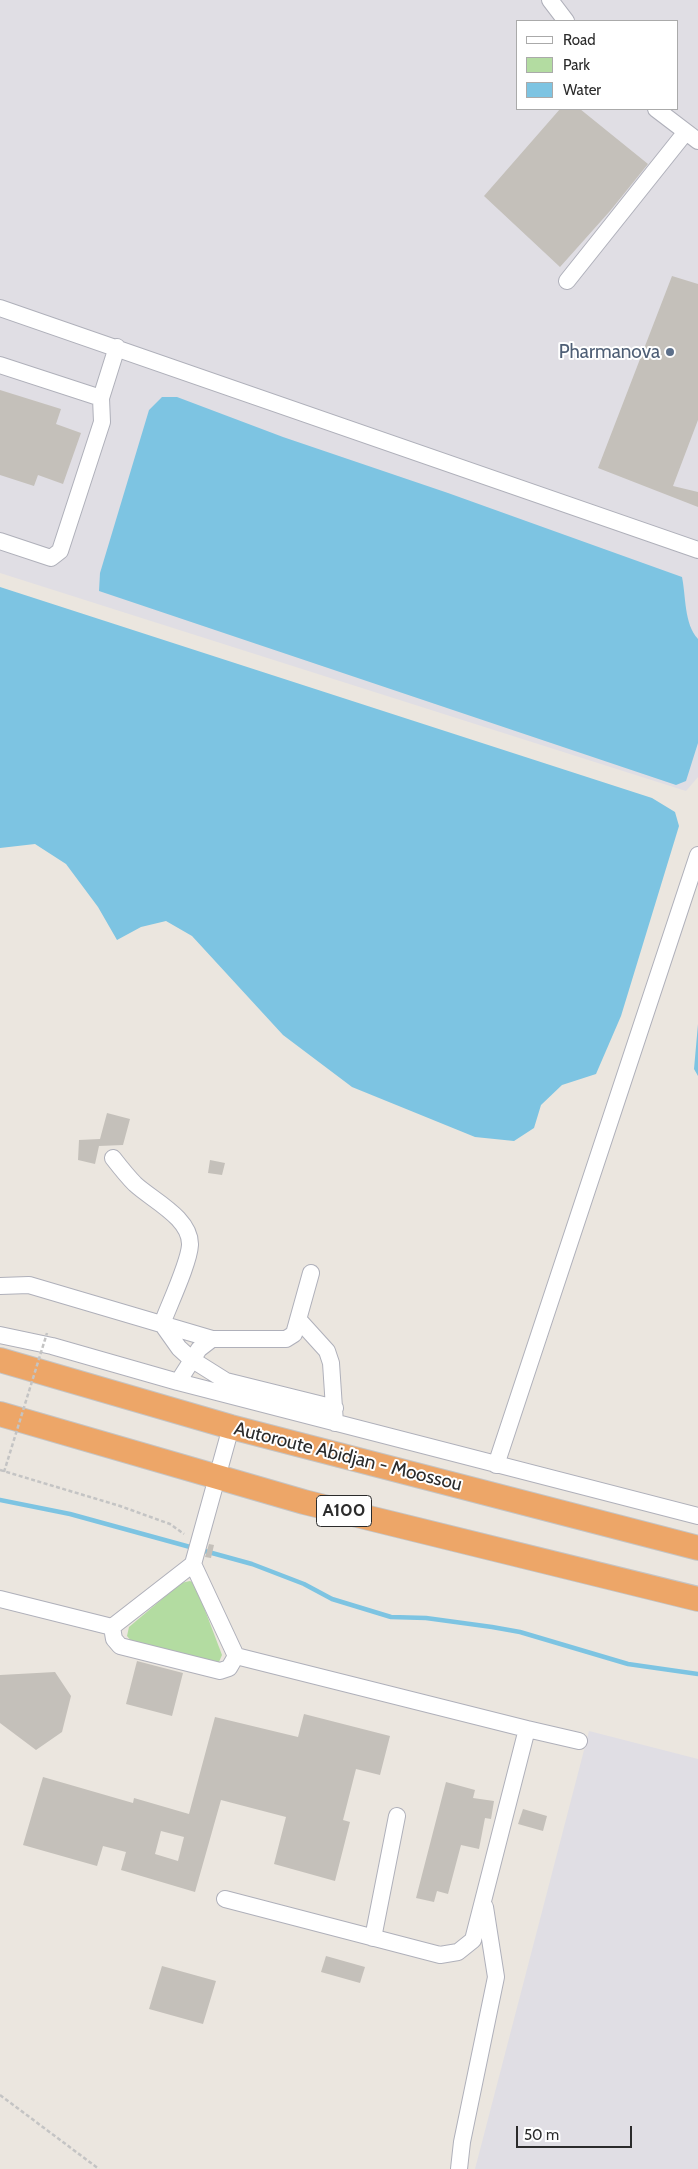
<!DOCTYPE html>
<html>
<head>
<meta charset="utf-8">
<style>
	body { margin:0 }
	#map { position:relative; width:698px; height:2169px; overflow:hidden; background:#ebe6df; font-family:Cabin,sans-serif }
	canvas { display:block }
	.legend { position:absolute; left:516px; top:20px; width:162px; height:90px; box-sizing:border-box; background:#fff; border:1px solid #aaa; margin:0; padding:6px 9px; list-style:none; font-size:15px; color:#2b2b2b }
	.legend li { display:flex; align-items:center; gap:10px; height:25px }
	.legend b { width:25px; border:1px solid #aaa }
	.scale { position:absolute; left:516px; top:2126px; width:116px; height:22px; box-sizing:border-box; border:2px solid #2b2b2b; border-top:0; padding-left:6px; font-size:15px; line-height:18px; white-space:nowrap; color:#2b2b2b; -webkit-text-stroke:4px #fff; paint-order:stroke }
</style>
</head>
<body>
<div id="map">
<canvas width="698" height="2169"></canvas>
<ul class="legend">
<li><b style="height:6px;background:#fff"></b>Road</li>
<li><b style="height:14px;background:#b3dca1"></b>Park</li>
<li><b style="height:14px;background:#7dc4e2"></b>Water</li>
</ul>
<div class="scale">50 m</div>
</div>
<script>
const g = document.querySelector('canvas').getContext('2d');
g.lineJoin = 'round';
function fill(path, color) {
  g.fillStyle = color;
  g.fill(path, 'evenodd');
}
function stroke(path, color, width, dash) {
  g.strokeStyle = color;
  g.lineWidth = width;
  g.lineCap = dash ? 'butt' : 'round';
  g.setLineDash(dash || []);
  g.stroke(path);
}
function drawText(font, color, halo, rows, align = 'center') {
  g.font = font + ' Cabin,sans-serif';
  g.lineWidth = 4;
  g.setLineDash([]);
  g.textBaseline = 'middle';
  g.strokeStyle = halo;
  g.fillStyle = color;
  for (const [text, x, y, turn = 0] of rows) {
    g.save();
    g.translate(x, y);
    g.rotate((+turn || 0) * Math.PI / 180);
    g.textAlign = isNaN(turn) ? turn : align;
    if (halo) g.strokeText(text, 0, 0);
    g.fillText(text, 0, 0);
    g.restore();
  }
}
fill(new Path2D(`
	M0 0H698V777L686 791 0 573ZM517 21H677V109H517Z
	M589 1731 698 1759V2169H475Z`), '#e0dee4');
fill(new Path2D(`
	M190 1581 194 1583 197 1589 222 1655 219 1662 214 1664 133 1643 127 1636 129 1627 181 1583Z`), '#b3dca1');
fill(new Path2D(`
	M162 397H177L283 437 448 493 682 577C686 596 684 624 698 639V743L686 781 676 785 99 591 100 573 149 410Z
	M0 587 652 798 675 812 679 826 621 1016 596 1074 562 1085 541 1105 534 1128 514 1141 475 1137 352 1087 283 1035 192 936 166 921 141 927 117 940 98 907 66 864 35 844 0 848Z
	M698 1024V1076L694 1069Z`), '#7dc4e2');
stroke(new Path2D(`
	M0 1500 70 1514 252 1564 304 1584 332 1599 391 1617 426 1618 492 1627 520 1632 628 1664 698 1674`), '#7dc4e2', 4.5);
fill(new Path2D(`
	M560 109H580L648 164 610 211 560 267 484 196Z
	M672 276 698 284V420L673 486 698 492V507L598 468Z
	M0 390 61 409 56 424 81 433 63 484 38 475 34 486 0 475Z
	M107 1113 130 1119 123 1145 99 1146 95 1164 78 1160 79 1140 100 1139Z
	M210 1160 225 1163 222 1175 208 1173Z
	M209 1544 214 1545 211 1558 205 1557Z
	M137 1661 183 1673 172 1716 126 1704Z
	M55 1672 71 1696 62 1732 36 1750 0 1723V1675Z
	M304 1714 390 1736 380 1775 356 1769 343 1820 350 1822 335 1881 274 1864 286 1817 221 1800 195 1892 121 1870 126 1852 103 1846 97 1866 23 1845 43 1777 133 1803 134 1798 189 1814 215 1717 298 1737ZM161 1831 184 1837 178 1861 155 1854Z
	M446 1782 475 1790 473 1798 494 1801 491 1819 485 1818 479 1849 461 1845 448 1894 437 1891 434 1902 416 1898Z
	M523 1809 547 1816 543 1831 518 1824Z
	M326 1956 365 1967 360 1983 321 1972Z
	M162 1966 216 1981 203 2024 149 2009Z`), '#c4c0ba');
const minor = new Path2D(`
	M550 0 566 21
	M656 109 698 141
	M567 281 685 133
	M0 308 698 550
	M0 365 101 398
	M0 541 51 558 60 551 102 422 101 398 117 347
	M113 1158C120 1167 127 1176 135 1184 152 1200 191 1218 190 1245 189 1263 169 1305 162 1324L179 1348 191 1359 226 1381 241 1398
	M0 1286 29 1285 212 1339H286L294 1334 311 1273
	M298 1319 327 1351 331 1363 335 1423
	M0 1335 52 1346 178 1382 698 1516
	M226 1381 335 1408
	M178 1382 199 1349 212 1339
	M496 1465 698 855
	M193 1564 236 1656
	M0 1599 112 1627 193 1564 231 1427
	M112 1627 114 1639 120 1646 220 1671 229 1668 236 1656
	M236 1656 527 1729 579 1741
	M225 1899 440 1955 458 1952 473 1940 527 1729
	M373 1938 397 1816
	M459 2169 462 2142 496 1977 485 1907`);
const highway = new Path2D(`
	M0 1360 231 1427 698 1548
	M0 1414 304 1502 698 1599`);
stroke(minor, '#afb0ba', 18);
stroke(highway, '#c4c4c4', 26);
stroke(new Path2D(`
	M0 1470 120 1506 170 1524 184 1534
	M0 2095 99 2169`), '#c4c4c4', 2.5, [4, 2.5]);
stroke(minor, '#fff', 16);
stroke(highway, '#eda668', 24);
stroke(new Path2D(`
	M4 1472 47 1333`), '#c4c4c4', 2.5, [4, 2.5]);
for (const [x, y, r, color] of [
	[670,352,5,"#5c6f8a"]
]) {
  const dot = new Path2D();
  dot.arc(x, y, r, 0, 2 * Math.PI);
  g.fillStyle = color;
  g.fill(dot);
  stroke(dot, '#fff', 2);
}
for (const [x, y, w] of [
	[344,1511,55]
]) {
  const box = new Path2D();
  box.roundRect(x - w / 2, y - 15.5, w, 31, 4);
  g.fillStyle = '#fff';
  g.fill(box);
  stroke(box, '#2b2b2b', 1);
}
drawText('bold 18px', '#2b2b2b', null, [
	["A100",344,1511]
]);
drawText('19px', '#4e5e75', '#fff', [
	["Pharmanova",660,352]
], 'right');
drawText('19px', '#2b2b2b', '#fff', [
	["Autoroute Abidjan - Moossou",348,1457,14]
]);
</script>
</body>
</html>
